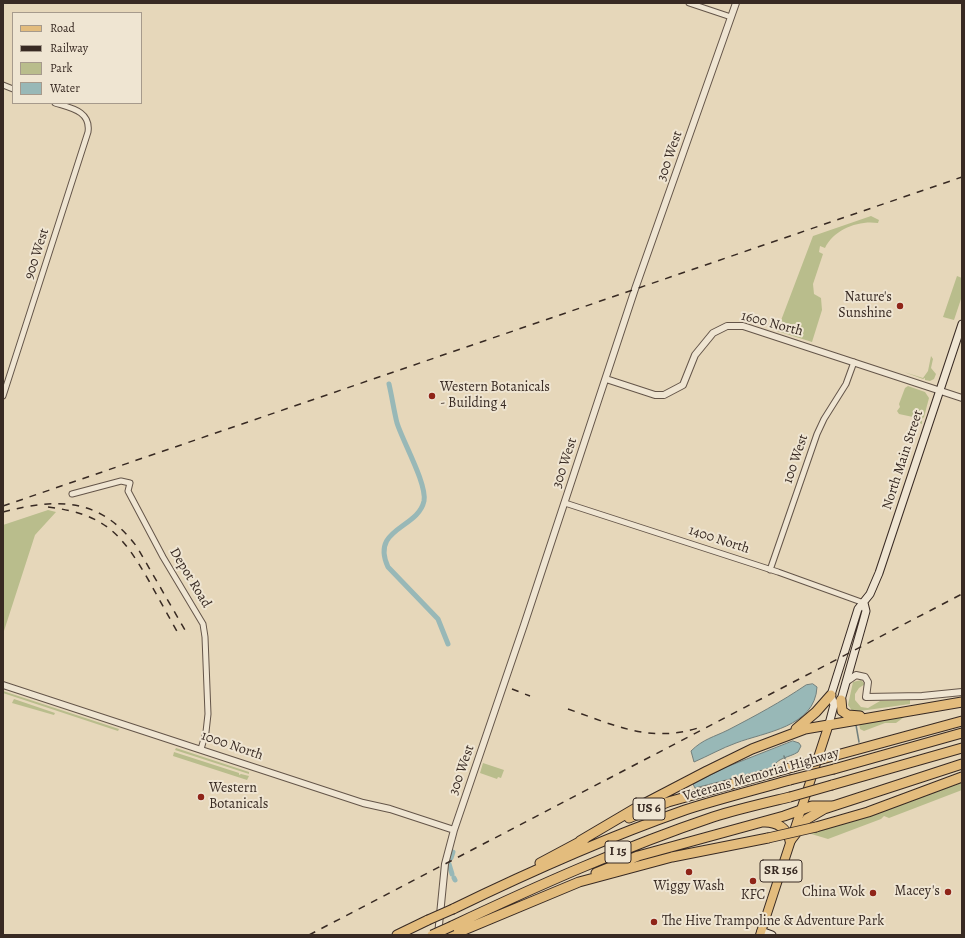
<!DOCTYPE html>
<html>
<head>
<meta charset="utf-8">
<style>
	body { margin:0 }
	#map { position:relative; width:965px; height:938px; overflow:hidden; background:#e6d7ba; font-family:Alegreya,serif }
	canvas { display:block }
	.frame { position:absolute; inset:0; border:4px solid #382a23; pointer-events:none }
	.legend { position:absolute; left:12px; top:12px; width:130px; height:92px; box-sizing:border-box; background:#efe5d2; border:1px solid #a69a8c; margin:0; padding:5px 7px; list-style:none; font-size:12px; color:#382a23 }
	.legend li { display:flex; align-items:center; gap:8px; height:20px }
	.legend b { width:20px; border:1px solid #a69a8c }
</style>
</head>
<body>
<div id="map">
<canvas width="965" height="938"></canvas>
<div class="frame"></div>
<ul class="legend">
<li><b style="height:5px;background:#e3bc7d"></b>Road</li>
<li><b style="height:5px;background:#382a23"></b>Railway</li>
<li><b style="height:11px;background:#b9bd8c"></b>Park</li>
<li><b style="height:11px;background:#98b8b7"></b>Water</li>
</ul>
</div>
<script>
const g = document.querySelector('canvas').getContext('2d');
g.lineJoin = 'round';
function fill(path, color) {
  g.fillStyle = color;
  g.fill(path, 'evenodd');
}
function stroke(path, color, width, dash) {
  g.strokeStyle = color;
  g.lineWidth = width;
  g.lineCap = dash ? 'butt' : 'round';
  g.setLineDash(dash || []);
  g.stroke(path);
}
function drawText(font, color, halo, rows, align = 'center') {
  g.font = font + ' Alegreya,serif';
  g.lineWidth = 4;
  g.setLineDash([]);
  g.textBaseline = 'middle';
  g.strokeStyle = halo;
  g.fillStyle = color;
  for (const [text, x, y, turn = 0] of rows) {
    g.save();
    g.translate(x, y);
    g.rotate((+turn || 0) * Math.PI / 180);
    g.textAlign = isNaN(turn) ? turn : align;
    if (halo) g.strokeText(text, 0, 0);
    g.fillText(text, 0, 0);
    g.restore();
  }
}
fill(new Path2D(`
	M871 216 879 220 878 223C859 220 834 229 825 248L820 246 819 252 823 254 813 284 814 294 821 298 822 310 812 342 777 331 813 236Z
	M957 276 962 278V296L954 320 943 317Z
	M931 356 933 359 931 368 936 374 934 379 930 381 925 380V378L923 379 904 372 923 378 928 371Z
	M908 386 925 392 929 398 924 417 922 419V424L918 423V421L913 417 899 414 897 411 900 407 899 404 905 388Z
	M48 510 56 512 35 535 3 634V525Z
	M861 680 865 684 859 688 855 694V700L861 707 868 708 880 701 910 700V704L853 712 848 705 853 682Z
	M3 691 119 729 118 731 3 693Z
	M14 699 55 713 54 715 12 703Z
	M907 715 896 723H885L864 731 860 729 859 723Z
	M176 748 249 772V774L175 750Z
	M174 752 236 772 239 773V775L241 774 249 776 247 780 173 756Z
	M483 763 504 770 501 778 498 777 497 779 480 773Z
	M962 781V790L889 818 884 816 881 819 828 839 808 833 868 816Z`), '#b9bd8c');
const water = new Path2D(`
	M813 684 817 687C815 727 765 732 736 743 722 748 708 756 694 762L691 751C703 739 714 737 728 730 755 716 781 702 806 685Z
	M793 741 799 743 801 746 798 752C789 758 777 757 773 768L695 788 693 784 724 768Z`);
fill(water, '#98b8b7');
stroke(water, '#727f7c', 1);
stroke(new Path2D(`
	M856 725 859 742
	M784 756 786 762`), '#727f7c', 1.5);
stroke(new Path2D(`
	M389 384C392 397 394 411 397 423 403 442 427 484 424 501 418 529 370 528 388 567L438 619 448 644
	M451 858 453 852
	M449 864 452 874
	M454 878 455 880`), '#98b8b7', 5);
const minor = new Path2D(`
	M689 3 731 17
	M3 85 13 89
	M3 396 88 132C91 111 71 108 55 103
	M72 494 121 481 130 483 128 491 163 557 203 624 205 637 208 714 206 732 201 749
	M565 503 778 572 864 603
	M770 570 817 434 824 419 846 384 854 362`);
const tertiary = new Path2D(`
	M606 379 655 395H664L683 385 695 355 713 333 727 326H743L962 398
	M846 682 856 675 865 677 868 682 866 697 922 696 962 692
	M3 685 363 803 390 809 454 830
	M438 935 445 864 454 830 524 625 635 289 736 3`);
const secondary = new Path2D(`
	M838 703 841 700 863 622 866 611 864 603
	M829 724 834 705 831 695 858 609 870 594 879 573 962 324
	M761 931 772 935`);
const primary = new Path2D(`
	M760 935 829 724`);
const motorway = new Path2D(`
	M841 700 842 711 848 715 860 716
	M796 729 816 712 831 695
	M837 755 962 721
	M834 769 962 733
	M832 785 962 748
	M629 818 668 802 793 767
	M765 822C777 822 786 828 790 840
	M816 827 868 812 962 777
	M580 841 636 808 707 771 752 749 805 729 962 702
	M790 841 807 819 824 809 962 764
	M540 863 585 839
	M596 873 638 856 784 816 812 806H832
	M453 909C529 872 605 838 685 810 719 799 755 790 790 780
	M452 926C537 886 624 847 713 817 738 809 765 803 790 797
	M397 935 428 920
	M452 935 579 882 672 857 768 838`);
stroke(minor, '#645549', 7);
stroke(tertiary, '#645549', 8);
stroke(secondary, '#382a23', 9);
stroke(primary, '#382a23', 10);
stroke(motorway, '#382a23', 11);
stroke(minor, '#efe5d2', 5);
stroke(tertiary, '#efe5d2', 6);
stroke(secondary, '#efe5d2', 7);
stroke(primary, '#e3bc7d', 8);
stroke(motorway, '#e3bc7d', 9);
stroke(new Path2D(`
	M3 506 962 177
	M48 507C105 514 122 534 149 581 159 599 169 617 179 635
	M3 512C58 498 100 497 137 547L185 630
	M512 689 530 696
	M568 709C614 725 649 743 698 728
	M309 935 962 594`), '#382a23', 1.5, [7, 7]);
const motorwayBridge = new Path2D(`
	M793 767 837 755
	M790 780 834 769
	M790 797 832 785
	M768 838 816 827
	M428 920 453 909
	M432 935 452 926`);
stroke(motorwayBridge, '#382a23', 11, []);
stroke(motorwayBridge, '#e3bc7d', 9);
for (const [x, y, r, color] of [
	[900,306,4,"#8f2418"],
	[432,396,4,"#8f2418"],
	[201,797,4,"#8f2418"],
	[689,872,4,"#8f2418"],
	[753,881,4,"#8f2418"],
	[948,892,4,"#8f2418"],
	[873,893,4,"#8f2418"],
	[654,922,4,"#8f2418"]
]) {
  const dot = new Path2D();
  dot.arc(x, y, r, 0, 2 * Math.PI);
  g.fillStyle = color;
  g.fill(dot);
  stroke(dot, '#efe5d2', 1.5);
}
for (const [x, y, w] of [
	[649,809,32],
	[618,852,26],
	[781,871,42]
]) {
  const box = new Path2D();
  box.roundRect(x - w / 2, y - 11, w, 22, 3);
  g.fillStyle = '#efe5d2';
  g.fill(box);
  stroke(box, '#382a23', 1);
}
drawText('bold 13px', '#382a23', null, [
	["US 6",649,809],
	["I 15",618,852],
	["SR 156",781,871]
]);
drawText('14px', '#382a23', '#efe5d2', [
	["300 West",670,156,-71],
	["900 West",37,254,-72],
	["1600 North",772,324,15],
	["100 West",796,459,-71],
	["North Main Street",903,460,-72],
	["300 West",565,463,-72],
	["1400 North",719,540,18],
	["Depot Road",190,578,59],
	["1000 North",232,746,19],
	["300 West",462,770,-71],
	["Veterans Memorial Highway",761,775,-16]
]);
drawText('14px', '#382a23', '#efe5d2', [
	["Nature's",892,298],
	["Sunshine",892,314],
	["Western Botanicals",440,388,"left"],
	["- Building 4",440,404,"left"],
	["Western",209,789,"left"],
	["Botanicals",209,805,"left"],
	["Wiggy Wash",689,887,"center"],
	["Macey's",940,892],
	["China Wok",865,893],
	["KFC",753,896,"center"],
	["The Hive Trampoline & Adventure Park",662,922,"left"]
], 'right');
</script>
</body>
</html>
